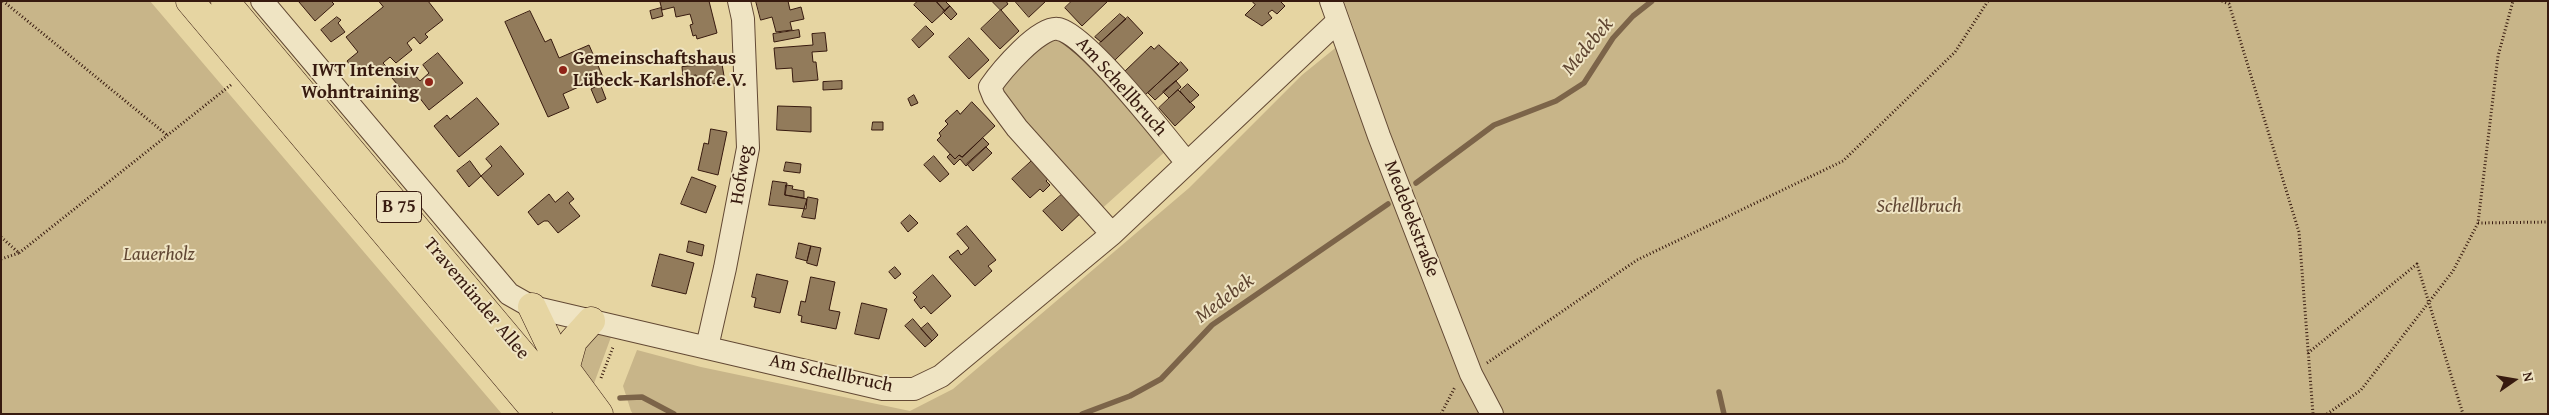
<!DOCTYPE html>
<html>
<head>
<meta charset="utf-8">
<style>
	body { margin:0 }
	#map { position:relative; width:2549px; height:415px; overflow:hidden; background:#e6d5a2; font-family:"Gentium Book Plus",serif }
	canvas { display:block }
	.frame { position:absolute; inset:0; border:2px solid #371a0f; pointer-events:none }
	.north { position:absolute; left:2489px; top:355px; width:50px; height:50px; -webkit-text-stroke:4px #efe4c3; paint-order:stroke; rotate:77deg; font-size:14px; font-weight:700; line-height:20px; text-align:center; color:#371a0f }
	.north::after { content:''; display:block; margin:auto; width:18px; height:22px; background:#371a0f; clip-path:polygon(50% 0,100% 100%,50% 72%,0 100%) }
</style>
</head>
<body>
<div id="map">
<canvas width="2549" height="415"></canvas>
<div class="frame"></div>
<div class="north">N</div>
</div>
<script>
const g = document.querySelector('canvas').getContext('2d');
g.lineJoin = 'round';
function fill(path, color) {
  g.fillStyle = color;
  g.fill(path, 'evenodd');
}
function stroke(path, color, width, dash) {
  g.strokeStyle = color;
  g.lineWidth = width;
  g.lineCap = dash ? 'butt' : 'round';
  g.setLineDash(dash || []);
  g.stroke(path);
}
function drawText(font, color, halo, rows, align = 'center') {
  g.font = font + ' "Gentium Book Plus",serif';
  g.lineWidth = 4;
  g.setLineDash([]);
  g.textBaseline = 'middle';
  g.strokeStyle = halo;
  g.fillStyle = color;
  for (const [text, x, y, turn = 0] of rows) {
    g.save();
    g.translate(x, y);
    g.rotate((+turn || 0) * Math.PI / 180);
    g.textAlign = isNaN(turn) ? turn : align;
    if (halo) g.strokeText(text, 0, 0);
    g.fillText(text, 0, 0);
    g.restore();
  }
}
fill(new Path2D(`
	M1 1H150L502 414H1Z
	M1344 1H2548V414H633L631 411 623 386 637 350 701 367 910 411 953 389 1189 188 1302 75 1355 32Z
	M1062 34 1168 149 1097 213 996 87 1046 37Z
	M595 334 611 337 592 389 575 366 577 354Z`), '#c8b589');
stroke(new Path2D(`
	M1416 183 1494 125 1556 101 1584 83 1613 38 1633 16 1652 1
	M1719 392 1724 414
	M620 398 642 397 674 414
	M1082 414 1130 396 1161 379 1212 325 1388 204`), '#7c6449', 5.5);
const building = new Path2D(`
	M331 1 334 4 315 21 299 2Z
	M379 1H428L443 20 425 34 428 37 420 44 414 37 407 43 412 50 396 63 390 57 383 63 389 69 380 77 369 64 357 74 347 61 358 52 346 37 383 7Z
	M709 1 717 33 697 39 696 35 693 36 690 25 693 24 690 14 676 17 674 7 662 10 660 2Z
	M756 1H788L790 10 801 7 804 19 790 22 792 30 776 32 772 17 761 20Z
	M918 1H936L945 11 932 23 914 5Z
	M936 1H945L950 6 945 11Z
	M992 1H1006L1008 4 1001 10Z
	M1015 1H1046L1029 17Z
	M1072 1H1108L1082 26 1065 8Z
	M1252 1H1280L1285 6 1277 14 1272 10 1268 13 1272 18 1262 26 1245 15 1255 5Z
	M950 6 957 14 951 20 943 12Z
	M661 8 663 16 652 19 650 11Z
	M1001 10 1019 31 1000 49 981 29Z
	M530 11 545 42 551 39 559 58 589 45 606 84 601 86 606 99 597 103 591 89 595 87 592 81 563 94 569 108 548 117 505 22Z
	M1120 14 1126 19 1101 42 1095 37Z
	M337 17 341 20 338 23 345 32 331 42 321 30Z
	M1128 17 1143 33 1115 60 1099 44Z
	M926 26 934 34 919 48 912 40Z
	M799 30 800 37 774 42 773 34Z
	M825 33 827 51 812 52 813 62H816L818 80 793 82 792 68 776 69 774 48 813 45 812 34Z
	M969 38 989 60 969 79 949 57Z
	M1159 45 1179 64 1145 95 1124 72 1151 46 1154 49Z
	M438 53 463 83 429 110 415 92 408 97 392 78 407 66 420 81 429 73 423 65Z
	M1181 62 1188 70 1155 100 1148 93Z
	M722 64 725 82 698 86 696 75 683 77 682 67Z
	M842 81V89L823 90V82Z
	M1176 81 1181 87 1169 98 1163 92Z
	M1188 84 1199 95 1190 103 1180 91Z
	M1178 90 1195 107 1175 126 1159 108Z
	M914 95 918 103 911 106 908 99Z
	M477 98 499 124 459 157 434 126 447 115 450 119Z
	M972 102 995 126 962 157 959 155 955 159 937 140 941 136 939 133 948 124 945 121 957 110 960 114Z
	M778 106 811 107V132L777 130Z
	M873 122H883V130H872Z
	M711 129 727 132 718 175 698 170 704 143 708 144Z
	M983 138 989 144 966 166 960 159 954 165 947 157 950 154 955 159 959 155 962 157Z
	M501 146 524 174 498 196 481 176 492 166 486 159Z
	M986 147 992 153 973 171 967 164Z
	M934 156 949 174 940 182 924 165Z
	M1035 158 1051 176 1046 181 1050 185 1043 192 1040 189 1030 198 1012 179Z
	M470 161 481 176 469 187 457 171Z
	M786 162 801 164 800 173 784 171Z
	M692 177 716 186 706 213 681 204Z
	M773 181 787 183 785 195 807 199 806 209 769 205Z
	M786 185 793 186 792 189 804 191V198L785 195Z
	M1067 190 1085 209 1062 231 1043 211Z
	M568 192 574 199 569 203 580 216 558 233 548 221H544L538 225 528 212 549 194 555 202Z
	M808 197 818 199 815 219 802 217Z
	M910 215 918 223 908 232 901 223Z
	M967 226 996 260 988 266 992 271 975 286 949 257 958 250 961 255 969 248 957 234Z
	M689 241 704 245 702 256 687 252Z
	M799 243 811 246 807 261 796 258Z
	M811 246 821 248 817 266 807 263Z
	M660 254 694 263 686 294 652 286Z
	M895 267 901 274 895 279 889 272Z
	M757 274 788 281 780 313 754 307 756 298 752 297Z
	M933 275 951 296 931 314 924 306 921 309 914 300 917 297 913 293Z
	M811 277 835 282 829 310 840 312 836 329 801 322 802 316 798 315 801 301 805 302Z
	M862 303 887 309 879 339 855 334Z
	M913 319 932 341 925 347 905 326Z
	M928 323 938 335 932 341 921 329Z`);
fill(building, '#927b5b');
stroke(building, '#371a0f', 1);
const minor = new Path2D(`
	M262 1 509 294 532 307 883 389H914L941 376 1112 234 1338 21
	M1331 1 1379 136 1471 374 1492 414
	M1112 234 1017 128 994 97 990 87C1001 71 1039 26 1058 29 1084 32 1167 138 1187 163
	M707 347 725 268 748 148 743 19 739 1`);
const highway = new Path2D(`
	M190 1 538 414
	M225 1 572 414
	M532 307 554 353 599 414
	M566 366 573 341 591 321`);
stroke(minor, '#634934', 24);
stroke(highway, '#371a0f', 29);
stroke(new Path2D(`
	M3 1 167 135
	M2222 1 2229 4 2299 232 2313 414
	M2478 223 2548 222
	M1 237 19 253 1 259
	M19 253 232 84
	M2308 353 2417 264 2463 414
	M1487 363 1637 260 1843 161 1955 52 1988 1
	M601 378 613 347
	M1441 414 1455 387
	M2327 414 2361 390 2453 271 2478 223 2498 56 2513 1`), '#371a0f', 3, [1, 2.5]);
stroke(minor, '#efe4c3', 22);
stroke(highway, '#e6d5a2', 28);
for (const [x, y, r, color] of [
	[563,70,5,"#8f2418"],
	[429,82,5,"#8f2418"]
]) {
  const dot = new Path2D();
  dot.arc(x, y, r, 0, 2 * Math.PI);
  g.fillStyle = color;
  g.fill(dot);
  stroke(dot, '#efe4c3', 2);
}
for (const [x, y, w] of [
	[399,207,45]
]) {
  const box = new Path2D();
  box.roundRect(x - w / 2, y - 15.5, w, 31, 4);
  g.fillStyle = '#efe4c3';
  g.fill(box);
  stroke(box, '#371a0f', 1);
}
drawText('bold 18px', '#371a0f', null, [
	["B 75",399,207]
]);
drawText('bold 19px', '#371a0f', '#efe4c3', [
	["Gemeinschaftshaus",573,59],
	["Lübeck-Karlshof e.V.",573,81],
	["IWT Intensiv",419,71,"right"],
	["Wohntraining",419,93,"right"]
], 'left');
drawText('19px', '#371a0f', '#efe4c3', [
	["Am Schellbruch",1121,87,48],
	["Hofweg",742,175,-81],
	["Medebekstraße",1411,219,69],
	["Travemünder Allee",476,299,50],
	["Am Schellbruch",831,374,12]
]);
drawText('italic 19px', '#624834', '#efe4c3', [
	["Schellbruch",1919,207],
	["Lauerholz",159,255]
]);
drawText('italic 20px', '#5f4531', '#efe4c3', [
	["Medebek",1588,47,-50],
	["Medebek",1225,299,-37]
]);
</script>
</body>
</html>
